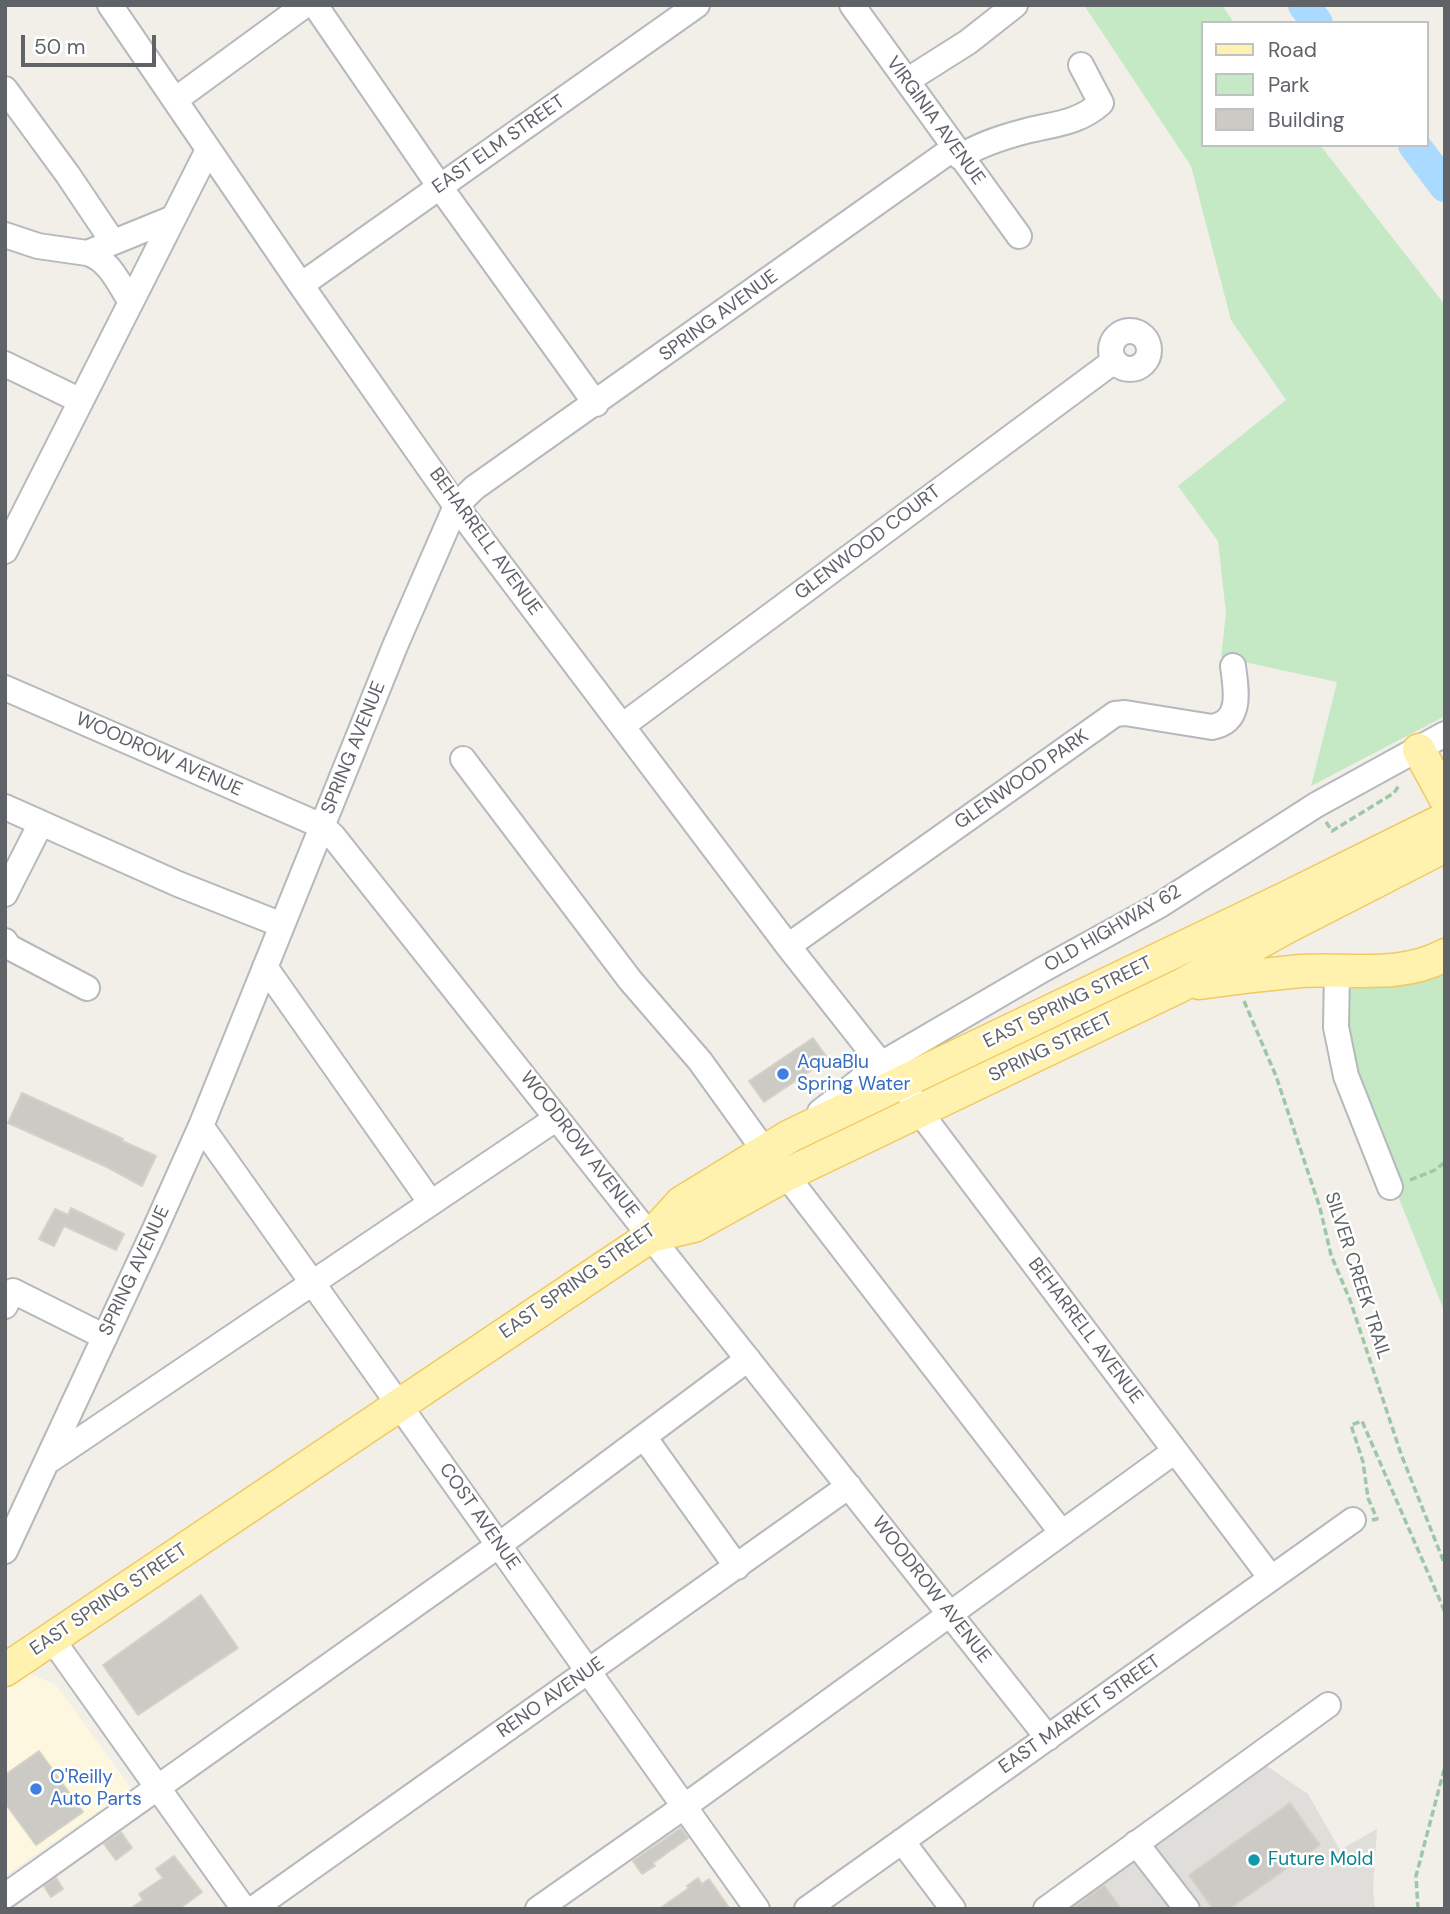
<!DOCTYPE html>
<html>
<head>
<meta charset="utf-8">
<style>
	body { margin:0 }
	#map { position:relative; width:1450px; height:1914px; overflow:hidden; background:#f1efe8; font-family:"DM Sans",sans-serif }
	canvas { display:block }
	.frame { position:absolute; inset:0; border:7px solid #5f6368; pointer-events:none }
	.legend { position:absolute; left:1201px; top:21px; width:228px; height:126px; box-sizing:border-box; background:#fff; border:2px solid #bfc1c3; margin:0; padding:9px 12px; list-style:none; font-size:21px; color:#5f6368 }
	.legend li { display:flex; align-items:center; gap:14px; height:35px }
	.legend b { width:35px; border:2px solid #bfc1c3 }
	.scale { position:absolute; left:21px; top:35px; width:135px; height:32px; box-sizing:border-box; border:4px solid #5f6368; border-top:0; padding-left:9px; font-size:21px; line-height:24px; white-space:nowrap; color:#5f6368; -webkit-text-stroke:5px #fff; paint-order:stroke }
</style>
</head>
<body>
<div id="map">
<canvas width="1450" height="1914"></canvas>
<div class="frame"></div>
<ul class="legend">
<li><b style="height:9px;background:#fff2af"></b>Road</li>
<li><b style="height:19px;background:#c5e8c5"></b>Park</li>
<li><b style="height:19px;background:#cccac5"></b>Building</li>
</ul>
<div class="scale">50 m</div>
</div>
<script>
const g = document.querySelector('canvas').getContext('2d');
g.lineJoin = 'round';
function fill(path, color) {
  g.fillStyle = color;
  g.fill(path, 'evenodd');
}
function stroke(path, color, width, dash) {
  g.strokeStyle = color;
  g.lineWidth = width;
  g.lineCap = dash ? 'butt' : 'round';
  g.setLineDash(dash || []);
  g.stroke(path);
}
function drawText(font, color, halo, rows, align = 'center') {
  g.font = font + ' "DM Sans",sans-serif';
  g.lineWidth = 5;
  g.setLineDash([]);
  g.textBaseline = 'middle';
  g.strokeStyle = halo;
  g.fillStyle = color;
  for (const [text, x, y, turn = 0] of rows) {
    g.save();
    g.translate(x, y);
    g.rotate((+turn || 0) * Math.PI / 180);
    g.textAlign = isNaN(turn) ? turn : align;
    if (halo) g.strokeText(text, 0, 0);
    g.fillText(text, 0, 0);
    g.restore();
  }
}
fill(new Path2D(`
	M5 1663 56 1685 131 1788 5 1876Z`), '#fef7e0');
fill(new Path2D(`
	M1264 1764 1308 1794 1340 1850 1377 1829 1373 1890 1375 1909H1065Z`), '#e0deda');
fill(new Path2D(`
	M1084 5H1222L1234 23H1203V145H1320L1445 305V716L1311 786 1337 682 1221 657 1226 613 1218 541 1178 486 1286 400 1231 320 1191 166Z
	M1445 970V1313L1398 1196 1359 1092 1343 1019 1349 989 1435 979Z`), '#c5e8c5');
stroke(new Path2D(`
	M1304 5 1317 23
	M1414 145 1445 186`), '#aadaff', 32);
const building = new Path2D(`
	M813 1038 828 1059 764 1102 749 1081Z
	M22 1093 123 1139 122 1141 156 1156 142 1186 107 1167 8 1123Z
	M71 1208 124 1234 116 1250 64 1226 54 1246 39 1239 55 1209 68 1215Z
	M201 1595 238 1648 138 1715 103 1665Z
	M39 1751 83 1812 36 1845 5 1803V1775Z
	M1290 1803 1320 1845 1229 1909H1213L1189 1875Z
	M681 1828 688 1838 653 1863 655 1866 642 1874 633 1861Z
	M121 1832 132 1848 116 1860 104 1844Z
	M174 1856 202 1892 179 1909H130L143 1900 139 1894 163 1878 156 1869Z
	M56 1878 63 1889 51 1897 44 1886Z
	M698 1878 702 1884 709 1879 730 1909H659L689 1888 687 1886Z
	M1104 1885 1121 1909H1072Z`);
fill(building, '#cccac5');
stroke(building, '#d6d1c6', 2);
const minor = new Path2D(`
	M110 5 301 285 456 506 788 946 881 1064
	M315 5 440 187 596 404
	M852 5 1019 236
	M908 80 968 42 1015 5
	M5 89 68 175 113 242
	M175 100 305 5
	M960 157C980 144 1003 137 1026 131 1054 124 1079 123 1101 103L1081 65
	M5 235 38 246 87 253 173 218
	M87 253C109 259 119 284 131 302
	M301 285 697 5
	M1111 350a19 19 0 1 1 38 0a19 19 0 1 1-38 0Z
	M5 364 81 401
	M5 551 208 150
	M5 688 322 826 333 836 1048 1738
	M622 726 1114 361
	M463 759 630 980 700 1061 764 1150
	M5 807 178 884 282 925
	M5 894 41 823
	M5 941 9 947 87 988
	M788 946 1115 714 1125 713 1212 727C1243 721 1236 690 1233 666
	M265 967 431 1203
	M1337 971 1336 1027 1346 1076 1390 1187
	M902 1082 919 1111 1271 1578
	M820 1112 881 1064 1042 970 1160 905 1316 805 1445 734
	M201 1126 757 1909
	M786 1175 1062 1533
	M5 1306 13 1291 105 1337
	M644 1437 737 1567
	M47 1462 557 1118
	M5 1551 154 1231 201 1126 395 646 456 506 474 488 954 148
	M52 1639 244 1909
	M902 1841 953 1909
	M1136 1843 1187 1909
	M5 1896 499 1545 748 1359
	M253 1909 849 1486
	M538 1909 685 1806 1175 1451
	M807 1909 1353 1520
	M1046 1909 1328 1705`);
const major = new Path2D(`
	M1419 750 1445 798
	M1199 983C1233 978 1267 974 1301 971 1349 968 1401 979 1445 955
	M651 1236 694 1226 786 1175 1180 986 1289 926 1445 846
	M5 1670 651 1236 681 1203 790 1136 1286 898 1445 819`);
stroke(minor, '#b5b8bc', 28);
stroke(major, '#f2c960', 35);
stroke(new Path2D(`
	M1326 822 1332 831 1394 793 1400 784
	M1244 1001 1276 1076 1320 1208 1331 1255 1350 1300 1401 1454 1445 1565
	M1410 1180 1435 1170 1445 1162
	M1372 1520 1377 1519 1368 1498 1363 1462 1351 1425 1362 1421 1445 1612
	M1418 1909 1416 1876 1445 1766`), '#9cc7a9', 3.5, [7, 3.5]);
stroke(minor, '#fff', 24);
stroke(major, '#fff2af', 32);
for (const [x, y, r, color] of [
	[783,1074,7,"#3f7fe0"],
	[36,1789,7,"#3f7fe0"],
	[1254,1860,7,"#0f9aa8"]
]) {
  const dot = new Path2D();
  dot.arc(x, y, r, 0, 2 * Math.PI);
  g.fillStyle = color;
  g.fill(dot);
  stroke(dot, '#fff', 2.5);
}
drawText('19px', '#5f6368', '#fff', [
	["VIRGINIA AVENUE",935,121,54],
	["EAST ELM STREET",499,145,-35],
	["SPRING AVENUE",719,316,-36],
	["BEHARRELL AVENUE",485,542,54],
	["GLENWOOD COURT",868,543,-37],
	["SPRING AVENUE",354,748,-68],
	["WOODROW AVENUE",159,755,24],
	["GLENWOOD PARK",1022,780,-35],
	["OLD HIGHWAY 62",1113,929,-30],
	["EAST SPRING STREET",1068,1003,-26],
	["SPRING STREET",1051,1048,-26],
	["WOODROW AVENUE",579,1145,52],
	["SPRING AVENUE",135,1271,-65],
	["SILVER CREEK TRAIL",1357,1276,72],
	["EAST SPRING STREET",578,1282,-35],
	["BEHARRELL AVENUE",1085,1331,53],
	["COST AVENUE",479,1517,55],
	["WOODROW AVENUE",931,1590,52],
	["EAST SPRING STREET",109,1600,-34],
	["RENO AVENUE",551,1698,-35],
	["EAST MARKET STREET",1080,1715,-35]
]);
drawText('19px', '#366cbe', '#fff', [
	["AquaBlu",797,1063],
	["Spring Water",797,1085],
	["O'Reilly",50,1778],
	["Auto Parts",50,1800]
], 'left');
drawText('19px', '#0d838f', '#fff', [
	["Future Mold",1268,1860]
], 'left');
</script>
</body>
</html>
